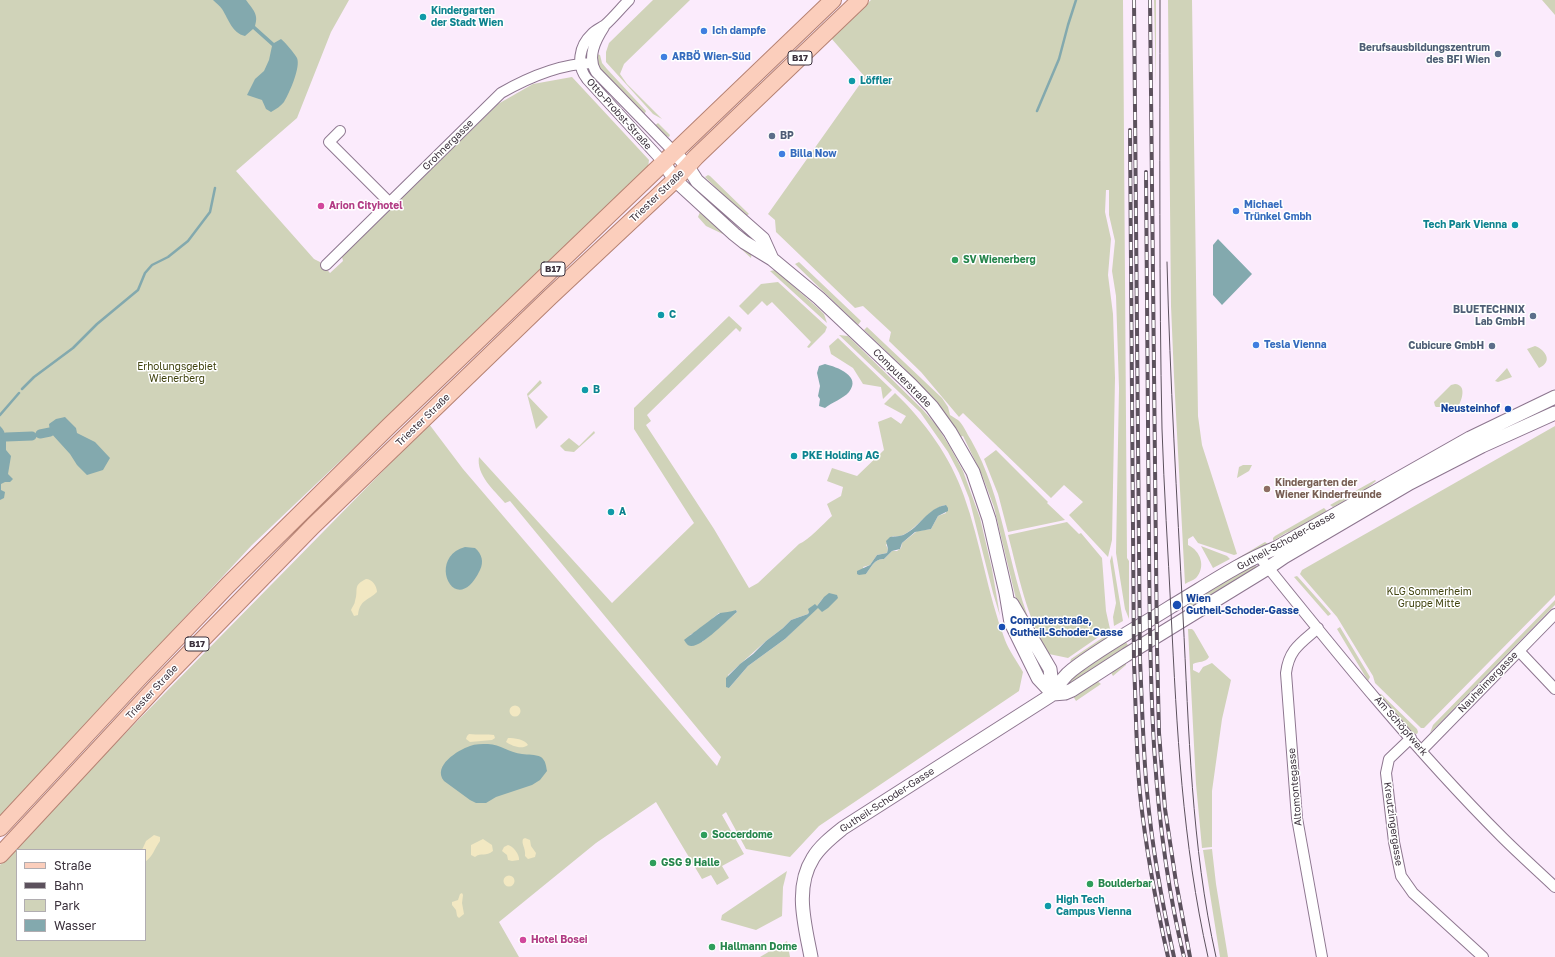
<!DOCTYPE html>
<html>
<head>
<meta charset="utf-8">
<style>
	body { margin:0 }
	#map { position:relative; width:1555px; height:957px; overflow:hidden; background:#fbebfc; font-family:"Golos Text",sans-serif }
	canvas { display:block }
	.legend { position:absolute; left:16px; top:849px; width:130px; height:92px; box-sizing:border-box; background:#fff; border:1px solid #b1adb1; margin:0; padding:5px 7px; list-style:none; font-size:12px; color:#3b313c }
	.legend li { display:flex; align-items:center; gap:8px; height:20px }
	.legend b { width:20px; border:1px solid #b1adb1 }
</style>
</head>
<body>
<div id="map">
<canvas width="1555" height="957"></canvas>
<ul class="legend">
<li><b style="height:5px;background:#fbcebc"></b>Straße</li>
<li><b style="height:5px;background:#5c515d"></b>Bahn</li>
<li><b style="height:11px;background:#d0d3b9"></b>Park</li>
<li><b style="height:11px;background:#83a9ae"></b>Wasser</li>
</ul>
</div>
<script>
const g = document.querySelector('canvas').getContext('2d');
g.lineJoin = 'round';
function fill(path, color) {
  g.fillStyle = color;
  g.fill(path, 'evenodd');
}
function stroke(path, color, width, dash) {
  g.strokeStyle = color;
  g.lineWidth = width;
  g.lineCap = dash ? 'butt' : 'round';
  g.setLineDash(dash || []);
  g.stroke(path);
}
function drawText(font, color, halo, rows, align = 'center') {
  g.font = font + ' "Golos Text",sans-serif';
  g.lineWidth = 3;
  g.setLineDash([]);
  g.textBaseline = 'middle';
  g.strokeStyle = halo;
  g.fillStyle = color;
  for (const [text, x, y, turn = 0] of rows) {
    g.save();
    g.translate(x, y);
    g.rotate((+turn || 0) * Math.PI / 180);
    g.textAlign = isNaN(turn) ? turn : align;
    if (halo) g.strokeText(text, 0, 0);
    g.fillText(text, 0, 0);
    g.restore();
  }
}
fill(new Path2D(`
	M0 0H349L331 32 297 118 236 171 314 259 320 262 330 273 343 261 342 257 498 104 533 84 572 77 649 160 648 168 252 545 0 816Z
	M653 0H690L624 64 620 74 627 84 662 119 653 114 606 62V52L609 43Z
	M871 0H1123L1127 558 1129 561V619L1125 609 1116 553 1119 388 1116 296 1112 271 1115 241 1109 215V190H1106L1105 212 1111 239 1108 275 1113 314 1115 378 1112 540 1108 557 1069 515 1083 502 1064 485 1051 498 963 413 959 417 921 372 889 341 891 332 863 306 855 308 776 232 775 220 768 214 865 77 831 38Z
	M1154 0H1156V86Z
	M1168 0H1192L1198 416 1202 445 1237 554 1234 555 1198 543 1193 536 1188 539V545C1201 551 1206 567 1196 578 1193 581 1189 581 1185 584L1174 377 1171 306Z
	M1542 0H1555V15Z
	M597 54 600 55 602 63 607 69 646 111 644 115 602 71 598 64Z
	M658 123 670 135 669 137 666 136 654 126Z
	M708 175 710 176 749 214 746 216 744 215 705 177Z
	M700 212 752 251 751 258 727 236 706 226 698 217Z
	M799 262 861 321 858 325 795 264Z
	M775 270 818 308 824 314 827 323 770 271Z
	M778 282 827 327 825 332 809 348 807 347 811 342 772 302 767 306 762 301 748 315 739 306 761 284Z
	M729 316 742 328 740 332 736 328 647 415 651 421 646 425 714 529 749 588 758 583 799 544C809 540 823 524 832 516L827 504 841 496 843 487 827 481 832 468 857 476 884 450 878 422 891 417 901 424 906 416 884 404 895 393C925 422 950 456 964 496 981 543 987 593 1005 640 1009 651 1017 661 1023 672L1019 691 819 826 790 857 746 849 726 812 722 815 744 854 722 866 729 878 717 885 711 875 702 879 656 802 596 843 499 922 519 957H0V865L56 804 429 424 463 469 717 766 721 757 510 501 505 503C494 490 476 475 479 457L612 603 694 523 634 429V408ZM946 505V513L938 516 931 529 917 531 902 543 901 548 897 551H892L884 559C875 558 871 567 866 574L863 567 870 565 877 555 887 553 888 549 886 545 893 536C910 541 926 508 946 505ZM824 597 818 607 785 639 748 666 729 688 728 675 766 641 783 628 791 620 808 614 809 612 817 606ZM736 610 737 612 702 642 690 635 699 630 719 613H730ZM17 850H145V940H17Z
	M867 327 942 398 948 407 950 415C953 417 955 418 958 420 963 424 967 434 971 440 1004 498 1007 564 1031 625L1022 612 1016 599 994 507 982 475 963 436 960 437 928 395 904 368 864 330Z
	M839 335 848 336 923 410 937 426 950 447 963 471 980 518 992 569 1000 616 993 593 969 498 959 473 948 452 920 412Z
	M838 338 892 390 883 399 881 387 863 384 853 368 831 354 829 346Z
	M1535 346C1546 350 1553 362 1539 368L1527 349Z
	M1507 368 1512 377 1498 382 1495 381Z
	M540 380 542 383 528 396 548 417 536 429 527 394Z
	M1455 384C1467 385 1462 400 1458 407H1436L1435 406 1434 402 1451 385Z
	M1555 426V595L1424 728H1421L1375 683 1373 676 1337 617 1300 574 1302 570Z
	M594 431 595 433 574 452 565 451 560 446 569 438 579 446Z
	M996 450 1048 502 1047 503 1065 520 1008 532 998 494 984 459Z
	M1243 465H1252L1249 471 1237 478 1239 467Z
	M1375 480 1376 481 1365 490 1333 507 1330 505Z
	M1324 508 1327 511 1307 522V525L1286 533 1273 541V538L1275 536Z
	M1067 522 1079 534 1081 533 1102 558 1106 611 1110 629 1068 658 1049 654C1026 617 1019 576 1008 535Z
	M1265 542 1268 544 1188 592V588Z
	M1201 546 1227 556 1230 559 1213 568Z
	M1112 555 1123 621 1114 626 1113 617 1116 603 1110 561Z
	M1255 564 1257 568 1191 607 1188 602 1247 566Z
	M1297 576 1298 577 1331 614 1328 616 1294 577Z
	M1555 600V605L1430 733 1433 725Z
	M1340 627 1370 677 1368 681 1337 629Z
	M1188 629H1192L1194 631 1209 657C1205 663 1199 661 1193 664V670L1199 673 1203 667 1212 663 1231 680 1222 719 1212 791V847L1202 848 1196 784Z
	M1111 632V635L1070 662 1071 659Z
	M1126 642 1129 647 1070 685 1068 684C1073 673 1113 650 1126 642Z
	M1126 660V665L1113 676 1110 671Z
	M1096 680 1101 684 1076 701 1073 696Z
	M1379 694H1381L1417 729 1418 732 1417 734 1413 733Z
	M1212 849 1216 884 1228 957H1220L1203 850Z
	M787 871 783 887 782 916 756 930 721 920 722 915Z
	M787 941 790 957H760Z`), '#d0d3b9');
fill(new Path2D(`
	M366 579C372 579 377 586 377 592 368 601 360 599 358 615L354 616 351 610C352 607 355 604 355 601 359 589 352 586 366 579Z
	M509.5 711a5.5 5.5 0 1 1 11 0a5.5 5.5 0 1 1-11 0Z
	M469 734C477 735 488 734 494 735L495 738 492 740 470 742 466 739 467 736Z
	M508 738C514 738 525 739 528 745 522 750 512 746 506 742Z
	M154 835 160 837V841C154 849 154 855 145 862V850H142L146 841Z
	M525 838 530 840 531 846 536 853 535 857 528 859 525 856C526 848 521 844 523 839Z
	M483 839 492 845 493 851C486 857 481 852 475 857L471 855V845Z
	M508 845C513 846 520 855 519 860L512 861 508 860 507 855 502 851 504 847Z
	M503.5 881a5.5 5.5 0 1 1 11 0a5.5 5.5 0 1 1-11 0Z
	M460 894 462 893 463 895 462 903 464 914 459 918 457 916 456 910 452 905V902L458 900Z`), '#f2e8c2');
fill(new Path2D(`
	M213 0H246C253 10 259 14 255 26L274 43 281 39C285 42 294 53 297 58 301 67 289 94 284 102 281 106 276 109 271 112L266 109 262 100 247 95 255 79 264 71 269 60 272 46 253 29 245 36C232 33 229 20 222 9 220 6 216 3 213 0Z
	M1218 239 1252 274 1222 305 1213 295V245Z
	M825 364C837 367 862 376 849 392 843 399 832 402 825 408L819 406 820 399 818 396 820 386 817 373 819 366Z
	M65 417 76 428 77 433 95 442 110 458 103 470 87 475 77 465 70 454 50 432 49 424 56 419Z
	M0 426C7 432 6 441 6 450L11 456 8 474 13 479 10 482H5L1 484V490L5 492 4 498 0 500Z
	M946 505 948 508V511L938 516 931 529 915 532 902 543 900 549 892 551 884 559C875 558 871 567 866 574L859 575 857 574V571L870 565 877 555 887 553 888 549 886 541 890 537C895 536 900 537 905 534 920 527 927 508 946 505Z
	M465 547 475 548C482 554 484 562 480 570 456 621 425 558 465 547Z
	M829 593 837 595 838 598 828 608 822 612 818 608 785 639 748 666 729 688 726 687V678L740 664 753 654 766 641 783 628 791 620 808 614 809 612 808 609 815 604 817 606 824 597Z
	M736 610 737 612C728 619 702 647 691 646 688 646 686 643 684 640 688 637 718 614 720 613 725 612 730 612 736 610Z
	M488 744C500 744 510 753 522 754 528 755 535 754 541 757 546 761 546 766 547 771L540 780 532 785 496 797 486 803H476L470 800 444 781C432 766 458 750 470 746 475 744 482 744 488 744Z`), '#83a9ae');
stroke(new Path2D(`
	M1037 111 1059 59 1068 25 1076 0
	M22 389 34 377 73 348 97 324 138 290 145 273 152 265 168 257 188 241 210 212 215 188
	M0 415 19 393`), '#83a9ae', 2.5);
stroke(new Path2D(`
	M40 434 50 432
	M6 437 32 436`), '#83a9ae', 9);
const minor = new Path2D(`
	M629 0C621 8 613 18 605 25 601 28 595 30 592 34 579 46 576 65 587 79L664 163
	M604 27C595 41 587 57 596 72L674 152
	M340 131 329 142 390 203
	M326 265 501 93C529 77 559 64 592 63
	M1258 555C1336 652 1414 749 1502 837 1519 854 1537 870 1555 887
	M1318 628C1301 643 1289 649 1286 673L1297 818 1322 957
	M1519 651 1555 689
	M1411 738 1389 759 1386 773 1394 842 1401 876 1413 893 1483 957
	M1421 751 1555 614`);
const tertiary = new Path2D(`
	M674 152 688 167 697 181 763 239 772 259
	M664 163 675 180 734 234 744 242 772 259 819 298 911 385 932 407 950 432 973 472 989 519 1006 593 1011 623 1038 678 1053 694
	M1012 604 1050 669 1053 694
	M1053 694 1065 693 1072 690 1126 655 1268 568 1284 557 1410 483 1482 446 1555 413
	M811 957C805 925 794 888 813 858 820 846 833 836 843 828L1053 694C1058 685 1064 676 1072 670 1103 646 1139 627 1172 606 1206 586 1239 563 1276 548L1470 438 1555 397`);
const primary = new Path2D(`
	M0 828 141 676 228 585 389 426 833 0
	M0 855 158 685 313 526 549 298 675 180 696 157 860 0`);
stroke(minor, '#8d768f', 12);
stroke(tertiary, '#8d768f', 15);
stroke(primary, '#b68273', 18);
stroke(minor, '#fff', 10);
stroke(tertiary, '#fff', 13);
stroke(primary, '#fbcebc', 16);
stroke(new Path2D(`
	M1160 0C1160 143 1159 286 1162 429 1164 490 1168 551 1171 612 1177 730 1182 841 1208 957
	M1167 262C1170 380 1177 498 1183 616 1189 730 1191 845 1216 957`), '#5c515d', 1);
const rail = new Path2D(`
	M1134 0 1140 659C1142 703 1143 748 1147 792 1152 847 1162 903 1174 957
	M1150 0 1157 649 1159 733 1165 809 1176 882 1190 957
	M1130 130 1134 663C1136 707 1136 751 1140 794 1146 849 1156 904 1168 957
	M1146 172C1147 297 1148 423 1149 548 1150 685 1151 823 1184 957`);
stroke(rail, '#5c515d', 4);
stroke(rail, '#fff', 2.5, [8]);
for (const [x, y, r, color] of [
	[423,17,4,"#0f9aa8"],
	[704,31,4,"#3f7fe0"],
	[1498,54,4,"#5c6f8a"],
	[664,57,4,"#3f7fe0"],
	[852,81,4,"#0f9aa8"],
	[772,136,4,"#5c6f8a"],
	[782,154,4,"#3f7fe0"],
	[321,206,4,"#d1479c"],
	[1236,211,4,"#3f7fe0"],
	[1515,225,4,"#0f9aa8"],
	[955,260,4,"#2e9e5b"],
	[661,315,4,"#0f9aa8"],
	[1533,316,4,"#5c6f8a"],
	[1256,345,4,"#3f7fe0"],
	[1492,346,4,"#5c6f8a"],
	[585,390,4,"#0f9aa8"],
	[1508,409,4,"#1a4fb4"],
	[794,456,4,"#0f9aa8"],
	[1267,489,4,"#8d6e63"],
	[611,512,4,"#0f9aa8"],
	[1177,605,5,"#1a4fb4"],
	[1002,627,4,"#1a4fb4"],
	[704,835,4,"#2e9e5b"],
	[653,863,4,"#2e9e5b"],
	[1090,884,4,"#2e9e5b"],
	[1048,906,4,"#0f9aa8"],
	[523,940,4,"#d1479c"],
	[712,947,4,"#2e9e5b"]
]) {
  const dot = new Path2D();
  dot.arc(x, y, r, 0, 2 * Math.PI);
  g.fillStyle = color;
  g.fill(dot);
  stroke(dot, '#fff', 1.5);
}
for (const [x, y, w] of [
	[800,58,24],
	[553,269,24],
	[197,644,24]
]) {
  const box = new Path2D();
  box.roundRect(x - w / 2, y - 7, w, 14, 3);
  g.fillStyle = '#fff';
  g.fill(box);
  stroke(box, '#3b313c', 1);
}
drawText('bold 9px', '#3b313c', null, [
	["B17",800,58],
	["B17",553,269],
	["B17",197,644]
]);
drawText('bold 10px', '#0d838f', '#fff', [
	["Kindergarten",431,11],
	["der Stadt Wien",431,23],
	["Löffler",860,81],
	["Tech Park Vienna",1507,225,"right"],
	["C",669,315],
	["B",593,390],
	["PKE Holding AG",802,456],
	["A",619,512],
	["High Tech",1056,900],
	["Campus Vienna",1056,912]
], 'left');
drawText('bold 10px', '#366cbe', '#fff', [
	["Ich dampfe",712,31],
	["ARBÖ Wien-Süd",672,57],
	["Billa Now",790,154],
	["Michael",1244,205],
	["Trünkel Gmbh",1244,217],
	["Tesla Vienna",1264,345]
], 'left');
drawText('bold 10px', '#4e5e75', '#fff', [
	["Berufsausbildungszentrum",1490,48],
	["des BFI Wien",1490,60],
	["BP",780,136,"left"],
	["BLUETECHNIX",1525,310],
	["Lab GmbH",1525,322],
	["Cubicure GmbH",1484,346]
], 'right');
drawText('10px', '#3b313c', '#fff', [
	["Otto-Probst-Straße",619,114,48],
	["Grohnergasse",448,145,-45],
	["Triester Straße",657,196,-44],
	["Computerstraße",902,378,45],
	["Triester Straße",423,420,-44],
	["Gutheil-Schoder-Gasse",1286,541,-29],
	["Nauheimergasse",1488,682,-46],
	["Triester Straße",152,692,-47],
	["Am Schöpfwerk",1401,726,49],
	["Altomontegasse",1295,787,-95],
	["Gutheil-Schoder-Gasse",887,800,-33],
	["Kreutzingergasse",1393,824,82]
]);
drawText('bold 10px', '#b23c85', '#fff', [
	["Arion Cityhotel",329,206],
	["Hotel Bosei",531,940]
], 'left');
drawText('bold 10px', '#27864d', '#fff', [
	["SV Wienerberg",963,260],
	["Soccerdome",712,835],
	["GSG 9 Halle",661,863],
	["Boulderbar",1098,884],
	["Hallmann Dome",720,947]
], 'left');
drawText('10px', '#40430f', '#fff', [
	["Erholungsgebiet",177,367],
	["Wienerberg",177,379],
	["KLG Sommerheim",1429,592],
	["Gruppe Mitte",1429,604]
]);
drawText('bold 10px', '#164399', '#fff', [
	["Neusteinhof",1500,409,"right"],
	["Wien",1186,599],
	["Gutheil-Schoder-Gasse",1186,611],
	["Computerstraße,",1010,621],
	["Gutheil-Schoder-Gasse",1010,633]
], 'left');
drawText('bold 10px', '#785e54', '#fff', [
	["Kindergarten der",1275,483],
	["Wiener Kinderfreunde",1275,495]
], 'left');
</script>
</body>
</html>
